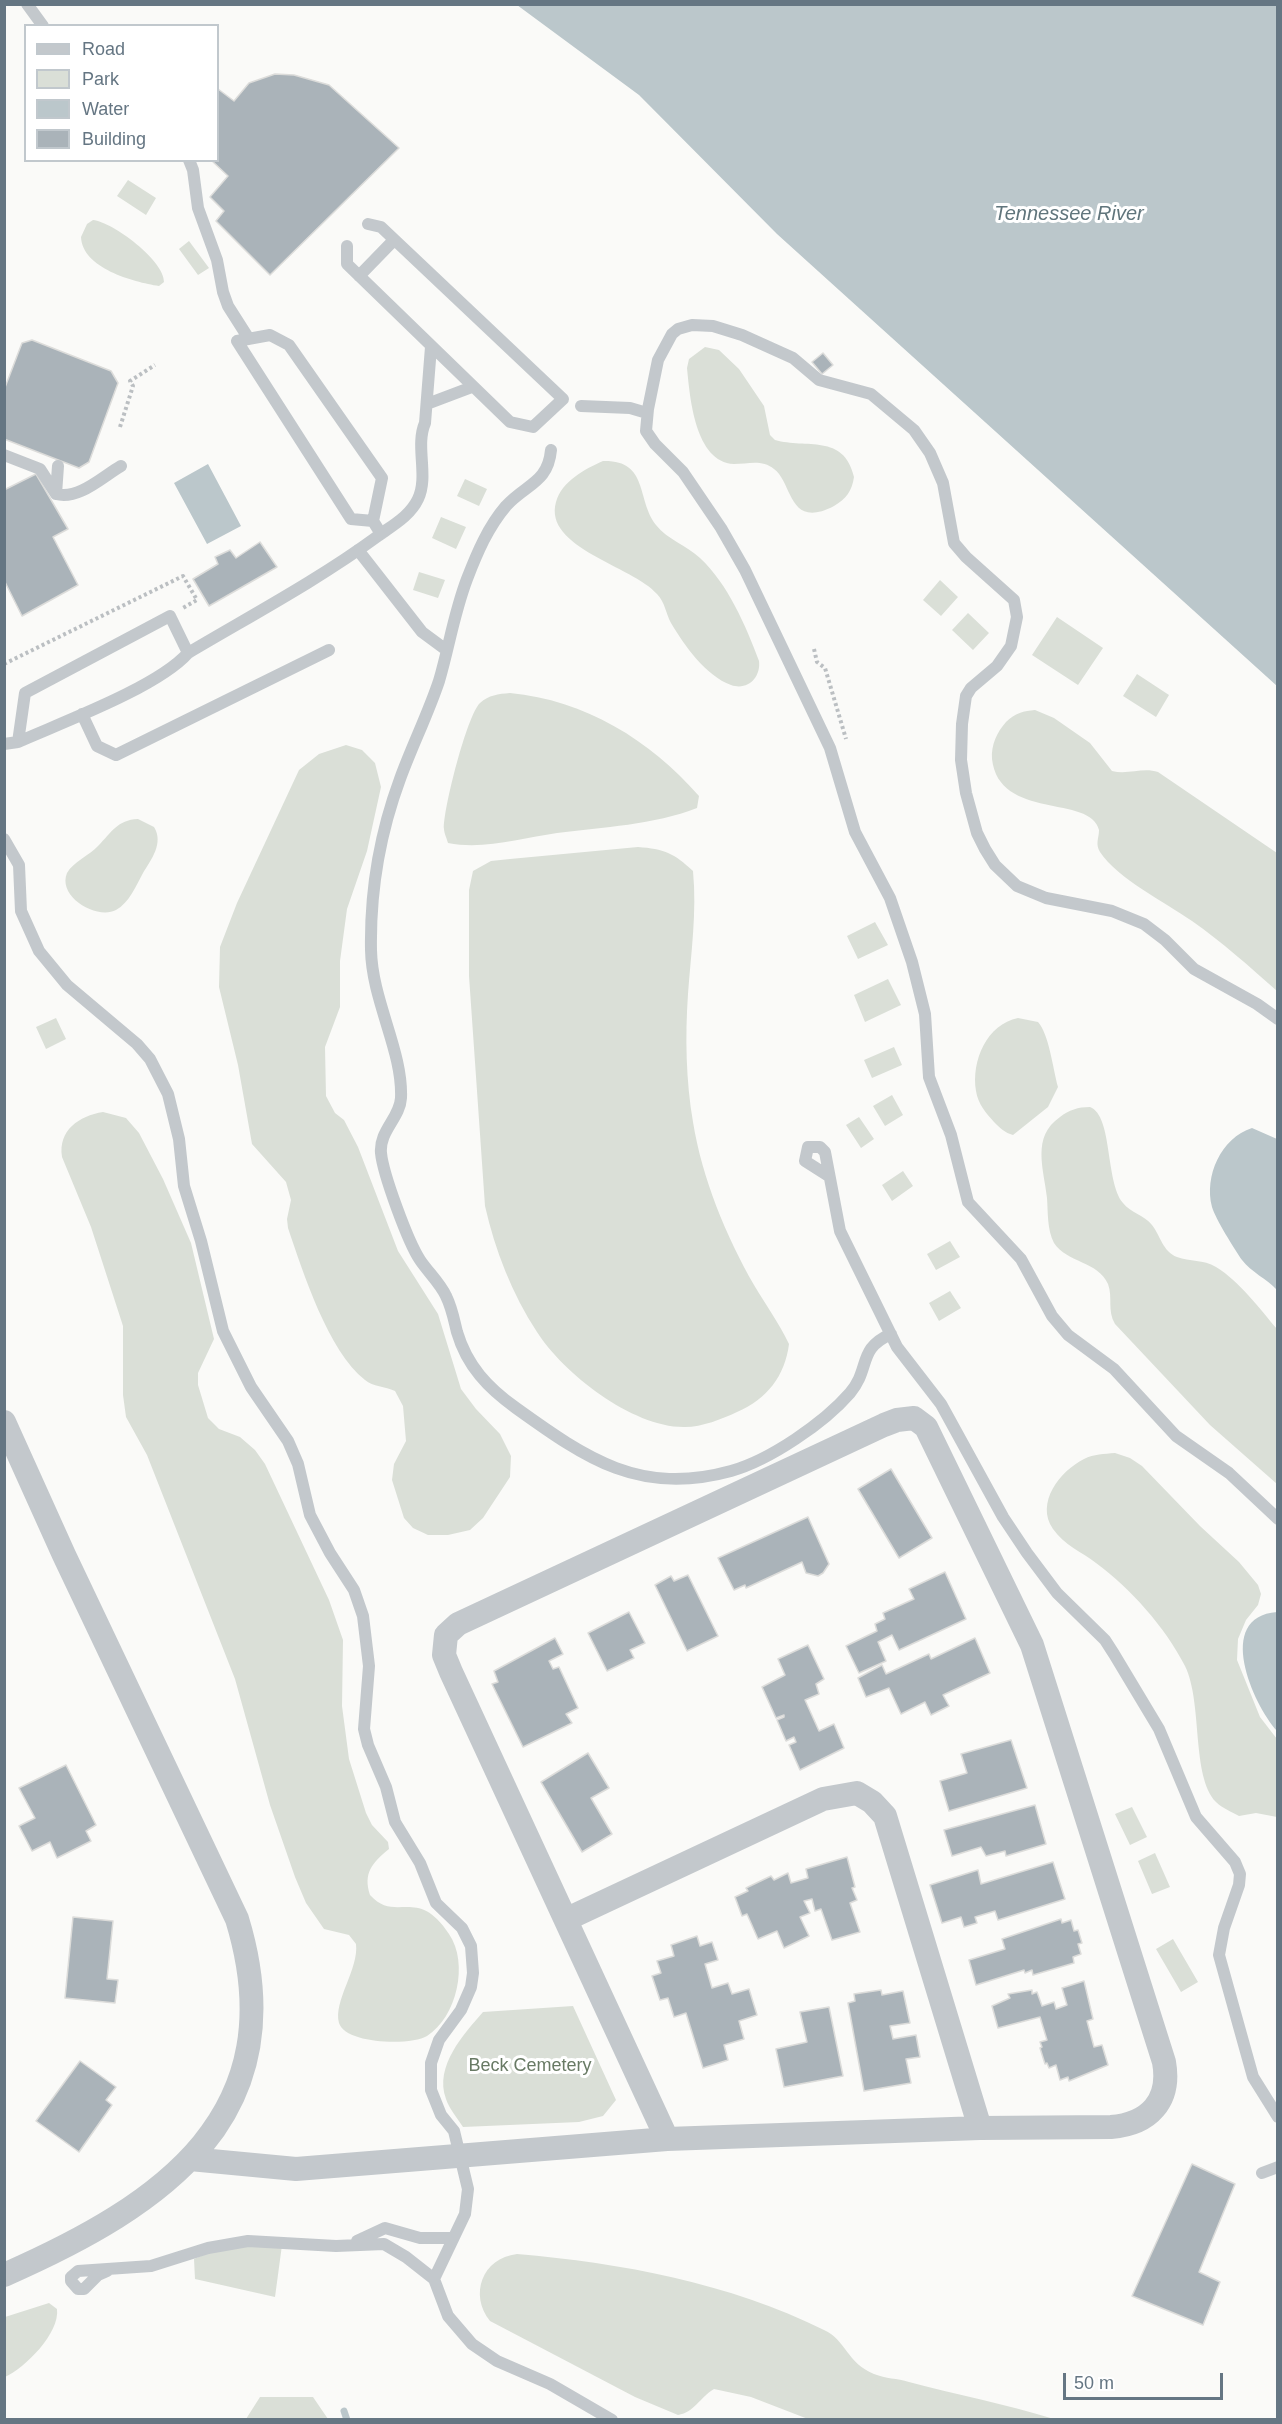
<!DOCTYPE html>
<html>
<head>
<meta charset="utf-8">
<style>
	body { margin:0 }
	#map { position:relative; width:1282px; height:2424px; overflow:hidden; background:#fafaf8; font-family:Arial,sans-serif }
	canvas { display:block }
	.frame { position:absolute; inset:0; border:6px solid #657683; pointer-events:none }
	.legend { position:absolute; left:24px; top:24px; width:195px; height:138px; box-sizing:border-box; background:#fff; border:2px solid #c1c8cd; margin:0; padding:8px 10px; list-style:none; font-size:18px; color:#657683 }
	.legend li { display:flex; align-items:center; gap:12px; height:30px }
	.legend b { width:30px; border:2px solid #c1c8cd }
	.scale { position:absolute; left:1063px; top:2373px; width:160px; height:27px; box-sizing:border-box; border:3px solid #657683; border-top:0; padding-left:8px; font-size:18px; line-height:21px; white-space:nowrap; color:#657683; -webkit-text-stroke:4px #fff; paint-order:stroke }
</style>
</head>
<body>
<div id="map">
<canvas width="1282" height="2424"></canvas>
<div class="frame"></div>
<ul class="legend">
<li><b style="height:8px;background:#c3c8cc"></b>Road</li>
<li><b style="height:16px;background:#dadfd7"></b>Park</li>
<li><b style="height:16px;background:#bbc7cb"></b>Water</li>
<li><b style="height:16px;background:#aab3b9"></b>Building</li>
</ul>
<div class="scale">50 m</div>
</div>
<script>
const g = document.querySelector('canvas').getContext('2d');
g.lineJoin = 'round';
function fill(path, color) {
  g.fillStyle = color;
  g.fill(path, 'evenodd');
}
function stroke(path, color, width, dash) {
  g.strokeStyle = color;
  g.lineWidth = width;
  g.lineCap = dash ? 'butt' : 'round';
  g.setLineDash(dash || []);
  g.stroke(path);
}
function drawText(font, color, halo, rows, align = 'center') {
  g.font = font + ' Arial,sans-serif';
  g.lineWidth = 6;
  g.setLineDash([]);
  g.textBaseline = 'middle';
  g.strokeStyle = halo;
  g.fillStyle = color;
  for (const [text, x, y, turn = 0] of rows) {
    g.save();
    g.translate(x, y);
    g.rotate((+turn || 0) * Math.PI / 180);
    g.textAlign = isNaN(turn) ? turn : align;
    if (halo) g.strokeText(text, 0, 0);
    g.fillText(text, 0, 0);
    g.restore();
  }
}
fill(new Path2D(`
	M128 180 156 198 146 215 117 196Z
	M93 220C113 222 165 261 164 282L159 286C133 282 82 268 81 237L87 224Z
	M189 241 209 268 198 275 179 249Z
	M705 347 719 350 739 369 764 406 770 435 775 440C806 449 844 433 854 477 852 491 846 499 834 506 788 530 793 483 774 469 762 459 748 464 734 464 695 462 690 398 687 368L689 359Z
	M603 461C649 460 636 499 656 525 668 540 686 545 700 558 728 584 746 626 759 661 761 677 748 691 731 685 706 676 684 645 671 623 666 614 665 602 657 594 633 566 543 548 556 502 562 481 585 469 603 461Z
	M465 479 487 489 479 506 457 496Z
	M441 517 466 527 456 549 432 538Z
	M419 572 445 580 438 598 413 590Z
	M940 580 958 597 941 616 923 600Z
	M968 613 989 633 973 650 952 630Z
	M1057 617 1103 648 1078 685 1032 655Z
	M1137 674 1169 695 1156 717 1123 696Z
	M510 693C585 700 650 740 699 796L697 808C654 825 603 827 557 833 522 838 484 850 448 843 447 839 444 833 444 829 443 810 467 715 480 703 489 695 498 694 510 693Z
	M1035 710 1054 718 1090 743 1112 771C1128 775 1143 767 1158 772L1277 853V991C1250 967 1222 942 1192 921 1165 902 1118 879 1100 852 1095 844 1099 838 1099 830 1091 794 999 821 992 759 991 745 997 732 1006 722 1015 713 1024 711 1035 710Z
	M346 745 362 750 375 763 381 787 367 851 347 909 340 961V1007L325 1047 326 1096 335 1113 344 1120 358 1147 398 1251 438 1314 461 1389 476 1409 500 1434 511 1456 510 1477 483 1518 470 1530 448 1535H428L413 1528 404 1518 392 1480 394 1464 406 1441 403 1406 395 1391C385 1386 373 1387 365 1380 328 1351 303 1272 288 1228L287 1219 291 1200 286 1182 252 1144 238 1065 219 987 220 947 237 903 299 770 319 754Z
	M138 819 154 827C164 843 151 860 143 873 136 886 129 903 116 910 97 920 57 897 67 873 73 862 90 855 98 846 112 832 117 820 138 819Z
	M638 847C664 849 674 853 693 871 697 912 691 953 688 994 685 1037 686 1081 693 1122 702 1178 726 1236 754 1285 766 1305 779 1323 789 1344 785 1376 767 1399 737 1412 722 1419 702 1427 685 1427 633 1428 563 1373 537 1332 512 1294 495 1250 485 1206L469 976V890L473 871 491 861 510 859Z
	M875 922 888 945 858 959 847 936Z
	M888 979 901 1005 865 1022 854 995Z
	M56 1018 66 1039 46 1049 36 1027Z
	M1018 1018 1038 1022C1049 1034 1053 1069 1058 1087L1048 1107 1013 1135C1005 1133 1000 1128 994 1122 986 1113 978 1104 976 1091 971 1061 987 1024 1018 1018Z
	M894 1047 902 1065 872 1078 864 1060Z
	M892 1095 903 1115 885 1126 873 1106Z
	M1090 1107C1113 1116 1105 1181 1123 1203 1131 1213 1144 1215 1152 1225 1160 1235 1163 1252 1177 1257 1190 1262 1203 1259 1216 1267 1239 1281 1260 1309 1277 1329V1484L1210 1425 1115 1324C1107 1311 1113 1297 1108 1284 1098 1261 1067 1263 1054 1243 1047 1230 1048 1211 1047 1198 1044 1169 1031 1137 1060 1117 1069 1110 1078 1107 1090 1107Z
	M103 1112 126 1118 139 1133 163 1179 191 1243 214 1339 198 1373V1385L208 1418 219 1429 240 1437 255 1450 265 1464 329 1600 343 1640 342 1706 349 1759 366 1813 372 1825 388 1842 389 1849C372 1863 363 1873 370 1895 396 1924 417 1885 449 1934 469 1963 457 2017 427 2036 411 2046 345 2044 339 2023 333 2001 359 1969 356 1944L349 1935 324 1929 306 1903 295 1877 270 1805 235 1679 147 1455 126 1417 123 1395V1326L91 1227 62 1157C58 1130 79 1116 103 1112Z
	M859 1117 874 1139 861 1148 846 1125Z
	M903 1171 913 1186 892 1201 882 1185Z
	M950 1241 960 1257 936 1270 927 1254Z
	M950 1291 961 1308 939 1321 929 1303Z
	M1115 1453 1130 1458 1142 1466 1200 1526 1239 1562 1258 1585 1261 1594 1258 1605 1246 1620 1238 1639 1237 1660 1260 1717 1277 1739V1817L1256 1813 1239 1816C1232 1812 1222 1808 1216 1802 1191 1776 1203 1703 1185 1666 1165 1627 1131 1589 1096 1563 1082 1552 1064 1545 1053 1529 1035 1503 1060 1471 1084 1459 1094 1454 1104 1454 1115 1453Z
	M1132 1807 1147 1837 1130 1845 1115 1814Z
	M1155 1853 1170 1887 1152 1894 1138 1861Z
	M1173 1939 1198 1982 1181 1992 1156 1949Z
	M573 2006 616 2100 603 2116 579 2122 463 2127C457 2118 449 2108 446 2099 434 2066 464 2034 483 2012Z
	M282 2245 275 2297 195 2279 194 2259C222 2246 252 2246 282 2245Z
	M517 2254C622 2263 729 2283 824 2330 846 2340 847 2363 874 2374 886 2379 897 2378 909 2382 958 2395 1006 2404 1054 2419H808L751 2397 714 2389C699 2398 695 2412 678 2415L635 2397 490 2321C469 2295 482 2258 517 2254Z
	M49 2303 57 2309C60 2333 25 2368 5 2377V2317Z
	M260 2397H313L328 2419H246Z`), '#dadfd7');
fill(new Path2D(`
	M517 5H1277V686L777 234 639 95Z
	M208 464 241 526 207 544 174 483Z
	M1252 1128 1277 1139V1290C1267 1279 1251 1272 1242 1260 1235 1250 1215 1218 1212 1207 1204 1176 1221 1138 1252 1128Z
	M1277 1612H1278L1277 1731C1253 1704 1214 1617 1277 1612Z`), '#bbc7cb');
stroke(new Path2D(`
	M344 2411 347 2420`), '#bbc7cb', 7);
const building = new Path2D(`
	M275 74 294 75 329 85 399 148 270 275 216 221 224 211 210 197 228 176 211 160H218V89L234 101 249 83Z
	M32 340 111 371 118 383 89 462 79 468 4 439V390L22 343Z
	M823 353 833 365 822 374 812 362Z
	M36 474 68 529 53 537 78 585 22 616 4 580V490Z
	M260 542 277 567 209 606 193 579 218 564 215 557 230 550 236 558Z
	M891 1469 932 1538 899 1558 858 1489Z
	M808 1517 829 1564 823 1573 818 1576 806 1573 802 1562 746 1588 745 1585 734 1590 718 1558Z
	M945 1572 966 1619 899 1650 892 1635 878 1642 886 1661 859 1673 846 1646 877 1631 875 1624 885 1619 883 1613 914 1599 909 1589Z
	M688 1575 718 1636 687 1651 655 1585 671 1576 674 1581Z
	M629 1612 645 1643 630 1650 634 1658 607 1671 588 1633Z
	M555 1638 563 1654 549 1661 553 1669 559 1667 578 1708 566 1714 572 1723 523 1747 492 1684 498 1682 494 1671Z
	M975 1638 990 1673 943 1695 949 1706 931 1715 925 1702 901 1714 889 1688 866 1697 858 1678 882 1665 886 1674 929 1654 931 1659Z
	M808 1645 824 1679 816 1684 819 1694 805 1700 819 1731 834 1724 844 1748 800 1770 789 1745 796 1742 794 1737 786 1741 777 1720 784 1717V1715L776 1718 762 1687 785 1675 778 1659Z
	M1011 1740 1027 1788 949 1811 940 1781 967 1773 961 1754Z
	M588 1753 609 1788 591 1798 612 1834 582 1852 541 1782Z
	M66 1765 96 1825 86 1831 91 1841 57 1858 50 1842 32 1851 19 1826 35 1818 19 1788Z
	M1035 1805 1046 1844 1006 1856 1005 1851 986 1856 981 1847 952 1856 944 1830Z
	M847 1857 855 1887 852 1888 857 1900 850 1903 860 1932 832 1940 821 1909 815 1911 812 1899 804 1901 810 1913 800 1917 809 1936 784 1948 777 1931 758 1939 747 1914 742 1916 735 1897 748 1891 746 1888 771 1876 774 1880 788 1873 791 1883 808 1878 806 1869Z
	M1053 1862 1065 1899 998 1920 995 1911 975 1917 977 1923 964 1927 961 1917 942 1923 930 1885 978 1870 981 1884Z
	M73 1917 113 1921 107 1979 118 1980 115 2003 65 1998Z
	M1061 1919 1062 1923 1071 1920 1074 1931 1078 1930 1082 1943 1078 1944 1081 1954 1073 1957 1074 1963 1033 1975 1032 1970 1025 1973 1024 1970 976 1985 969 1960 1005 1949 1002 1939Z
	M697 1936 700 1946 712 1942 718 1960 705 1964 712 1988 728 1983 732 1994 749 1989 757 2015 739 2021 744 2039 724 2045 728 2060 703 2068 686 2013 674 2017 668 1998 660 2000 652 1976 661 1973 657 1961 674 1956 671 1945Z
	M1084 1981 1093 2019 1087 2021 1094 2047 1102 2045 1108 2065 1069 2081 1068 2077 1060 2080 1056 2065 1049 2068 1047 2063 1045 2064 1040 2048 1042 2047 1040 2042 1047 2040 1040 2017 998 2028 992 2006 1010 1998 1008 1994 1032 1990V1994L1037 1992 1042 2006 1054 2002 1056 2009 1067 2005 1062 1988Z
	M881 1990 882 1995 903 1991 910 2023 890 2026 893 2039 916 2035 920 2057 906 2059 911 2083 864 2091 848 2003 855 2001 854 1994Z
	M829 2007 843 2076 784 2087 776 2049 807 2042 800 2012Z
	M80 2061 116 2087 106 2100 112 2105 79 2152 36 2121Z
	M1192 2164 1235 2184 1199 2272 1220 2282 1203 2325 1132 2296Z`);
fill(building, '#aab3b9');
stroke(building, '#dcdcda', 1.5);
stroke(new Path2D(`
	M120 427 133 386 130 381 155 365
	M814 649 817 662 825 668 846 739
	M4 664 183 576 197 600 183 608`), '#bbbfc2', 4, [3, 3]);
stroke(new Path2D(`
	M27 4 43 26
	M189 160 193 170 198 208 217 260 223 292 228 306 249 339
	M347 246V264L510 422 533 427 563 399 381 227 368 224
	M359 276 394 240
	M427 404 472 387
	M581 406 630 408 647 413
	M551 450C548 483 526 484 506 506 488 527 477 553 467 579 454 613 449 647 439 681 428 714 412 746 400 779 380 833 370 893 371 950 372 1001 403 1051 401 1098 400 1118 379 1131 381 1153 383 1174 408 1242 420 1260 428 1272 440 1283 446 1296 452 1308 454 1320 457 1332 467 1366 488 1388 516 1408 587 1459 640 1496 731 1471 770 1460 824 1423 850 1393 871 1368 857 1349 891 1334
	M4 455 40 469 56 494C79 500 102 477 121 466
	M56 494 58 466
	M373 521 351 519 237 341 270 335 289 345 382 478 373 521 381 534
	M358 550 422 632 445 649
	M82 714 97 746 116 755 329 650
	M18 742 25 693 170 616 188 653C252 615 318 580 378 536 393 525 410 516 418 499 429 476 415 446 425 423L431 347
	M4 744 18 742C63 722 158 687 188 653
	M4 839 19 865 21 911 39 951 67 985 137 1044 150 1059 168 1094 179 1139 184 1186 201 1241 223 1331 251 1387 288 1441 298 1464 310 1515 330 1553 354 1590 363 1616 369 1666 364 1729 368 1745 386 1787 395 1822 420 1863 436 1903 462 1928 471 1946 473 1973 471 1987 461 2010 439 2040 431 2063V2090L441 2115 454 2131 468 2189 465 2214 434 2279
	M1278 1019 1257 1004 1194 969 1165 940 1144 924 1112 911 1046 898 1017 886 995 865 985 849 977 833 966 793 961 760 962 724 966 696 971 688 997 666 1011 646 1017 617 1014 600 966 557 954 543 943 483 930 453 914 430 871 394 819 380 793 358 742 335 713 326 692 325 678 329 672 334 658 360 648 409 646 431 655 444 683 472 721 528 745 570 830 748 855 832 890 898 912 962 925 1014 929 1077 951 1135 968 1202 1021 1259 1052 1316 1068 1335 1114 1369 1176 1436 1229 1473 1278 1519
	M827 1175 805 1161 808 1147H820L825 1152 840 1231 897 1347 941 1404 1003 1517 1027 1553 1057 1593 1105 1640 1114 1654 1159 1729 1196 1817 1235 1862 1240 1874 1239 1885 1224 1928 1219 1955 1253 2077 1278 2117
	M1262 2173 1278 2167
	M357 2241 385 2228 420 2238H453
	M107 2271 98 2275 84 2289H78L71 2281V2277L78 2271 151 2266 208 2248 248 2241 336 2246 384 2244 406 2257 434 2279 448 2316 472 2344 497 2361 550 2384 612 2420`), '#c3c8cc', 12);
stroke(new Path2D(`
	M4 1422 64 1555 237 1919C297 2115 163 2205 4 2275
	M567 1919 823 1799 857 1793 872 1802 885 1816 980 2128
	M190 2159 296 2169 667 2139 980 2128 1111 2127C1149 2124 1171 2101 1164 2062L1032 1645 926 1427 914 1418 897 1420 884 1425 458 1624 446 1635 444 1655 451 1672 667 2139`), '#c3c8cc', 24);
drawText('18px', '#687a64', '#fff', [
	["Beck Cemetery",530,2066]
]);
drawText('italic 20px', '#60757c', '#fff', [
	["Tennessee River",1069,214]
]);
</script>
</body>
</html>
